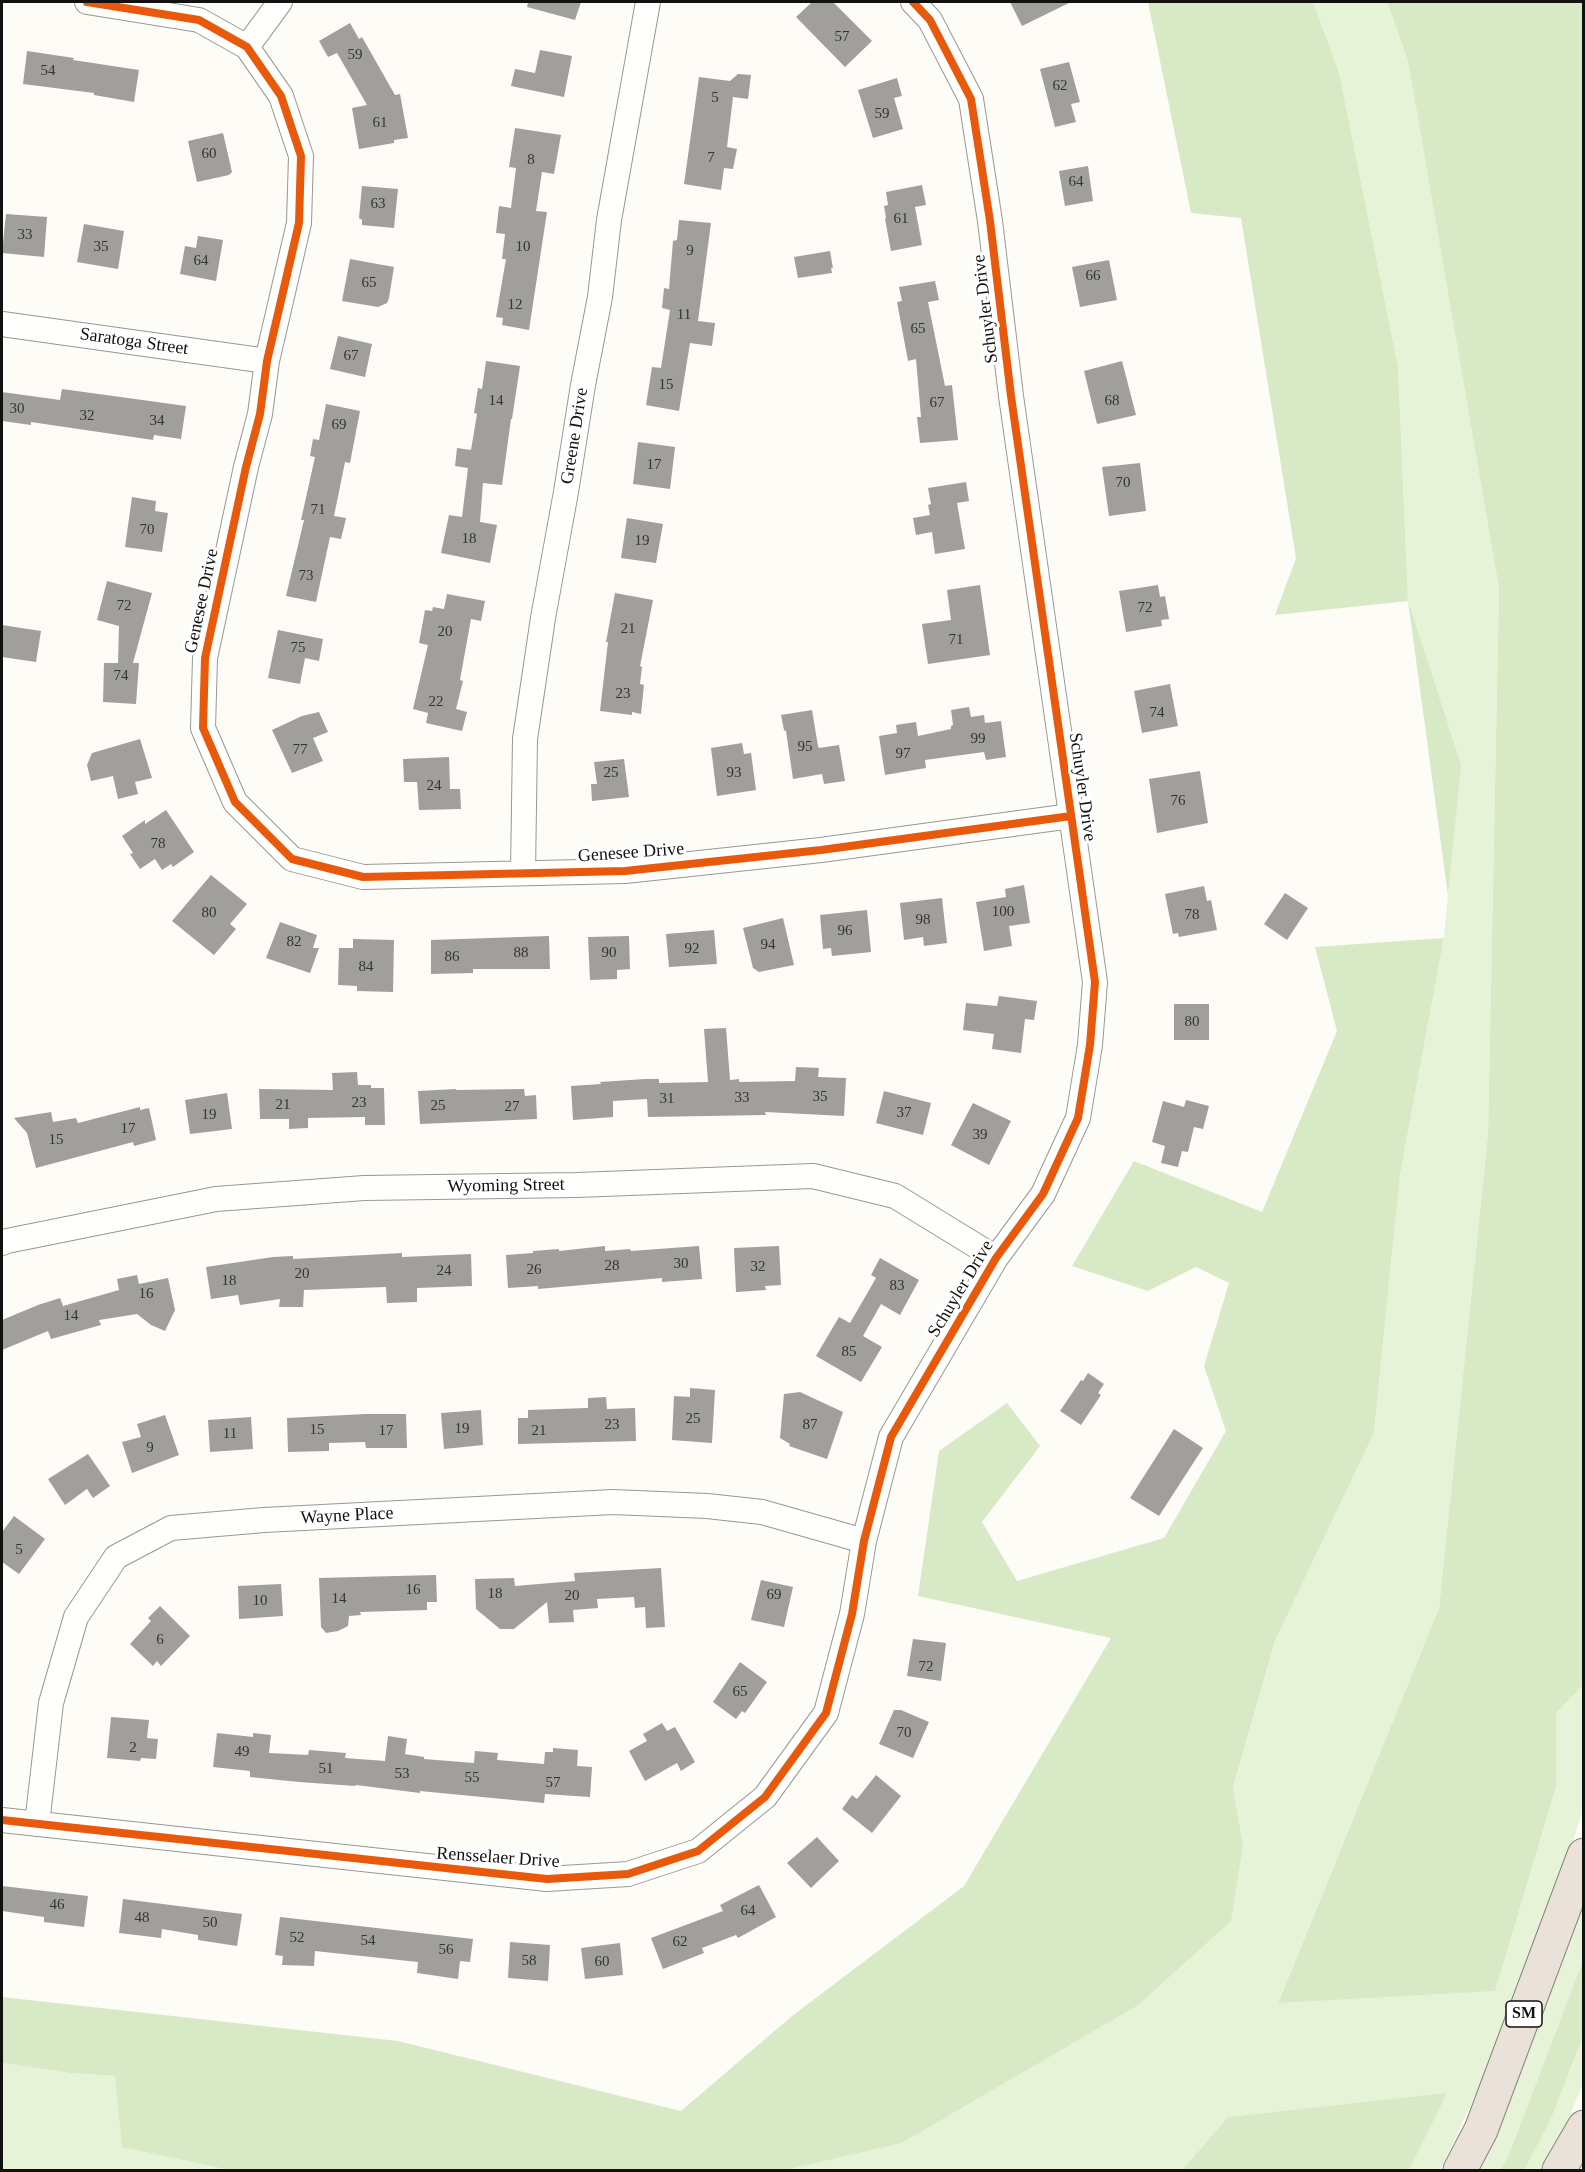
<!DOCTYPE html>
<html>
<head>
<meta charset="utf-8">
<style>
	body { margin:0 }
	#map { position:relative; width:1585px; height:2172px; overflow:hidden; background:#fdfcf7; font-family:"Times New Roman",serif }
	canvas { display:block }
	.frame { position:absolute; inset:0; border:3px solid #111; pointer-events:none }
</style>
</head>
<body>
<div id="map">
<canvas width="1585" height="2172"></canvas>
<div class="frame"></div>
</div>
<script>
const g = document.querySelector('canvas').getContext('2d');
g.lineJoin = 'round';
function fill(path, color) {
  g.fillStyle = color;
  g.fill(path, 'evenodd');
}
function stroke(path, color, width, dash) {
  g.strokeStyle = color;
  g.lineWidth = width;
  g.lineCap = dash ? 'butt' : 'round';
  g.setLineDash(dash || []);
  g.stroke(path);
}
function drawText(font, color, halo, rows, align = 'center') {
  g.font = font + ' "Times New Roman",serif';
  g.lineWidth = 6;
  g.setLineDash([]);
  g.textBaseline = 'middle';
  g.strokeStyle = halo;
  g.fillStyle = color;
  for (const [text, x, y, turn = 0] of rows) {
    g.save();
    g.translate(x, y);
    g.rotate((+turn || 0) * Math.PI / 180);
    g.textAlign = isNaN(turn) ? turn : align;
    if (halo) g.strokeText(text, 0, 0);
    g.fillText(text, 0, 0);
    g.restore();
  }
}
fill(new Path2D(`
	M1313 2H1387L1408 61 1499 589 1488 1134 1439 1608 1278 2002 1556 1786V1713L1583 1685V1809L1561 1880 1500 2043 1440 2170H1409L1446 2094 1228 2117 1182 2170H786L902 2143 1137 2006 1243 1845 1233 1787 1275 1641 1374 1433 1400 1175 1444 938 1460 765 1408 600 1398 366 1339 72Z
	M1583 1904V2084L1558 2143 1543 2170H1469L1498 2113Z
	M2 2063 70 2073 115 2076 123 2147 229 2170H2Z`), '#e7f3d7');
fill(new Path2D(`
	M1148 2H1313L1339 72 1398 366 1408 600 1461 765 1448 895 1408 601 1275 615 1296 558 1241 218 1191 213Z
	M1387 2H1583V1685L1556 1713V1786L1495 1991 1278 2003 1439 1608 1488 1134 1499 589 1408 61Z
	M1444 938 1400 1175 1374 1433 1275 1641 1233 1787 1243 1845 1231 1921 1137 2006 902 2143 786 2170H229L122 2147 115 2076 70 2073 2 2063V1997L398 2041 681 2111 792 2016 964 1886 1111 1638 918 1596 939 1451 1007 1403 1040 1446 982 1522 1017 1581 1164 1538 1226 1431 1204 1366 1229 1283 1196 1267 1148 1291 1072 1266 1134 1161 1262 1212 1337 1031 1315 947Z
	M1583 1961V2036L1550 2121 1524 2170H1500L1509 2155Z
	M1447 2093 1409 2170H1182L1228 2117Z`), '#d8eac5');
fill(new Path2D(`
	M528 2H581L575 20 527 7Z
	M812 2H833L872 41 845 67 796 17Z
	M1010 2H1071L1022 26Z
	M350 23 359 39 362 37 395 95 400 94 408 138 394 140V143L359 149 352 108 367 105 337 53 328 57 319 41Z
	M540 50 572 56 564 97 511 86 515 69 535 73Z
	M27 51 74 58 73 60 139 70 134 102 94 95V93L23 84Z
	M1069 62 1080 102 1071 104 1076 122 1055 127 1040 69Z
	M738 74 751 75 748 99 733 97 727 147 737 149 733 169 724 168 721 190 684 184 699 77 730 81Z
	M897 78 902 96 894 98 903 129 873 138 858 90Z
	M515 128 561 135 554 174 542 172 536 211 547 212 529 330 502 325 503 318 496 317 506 259H502L505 234 496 233 499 206 511 208 516 168 509 167Z
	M223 133 232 172 229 175 197 182 188 141Z
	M1088 166 1093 201 1065 206 1059 171Z
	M922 185 926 205 915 207 922 245 891 251 885 219 886 218 884 206 888 205 886 192Z
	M362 186 398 189 394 228 362 225V220L359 218Z
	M6 214 47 217 44 257 2 253Z
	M679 220 711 223 698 321 715 323 712 346 690 343 679 411 646 405 652 367 661 368 670 310 662 308 664 288 669 289 673 241 677 240Z
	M84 224 124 231 118 269 77 262Z
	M198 236 223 240 216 281 180 274 185 246 196 248Z
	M830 251 833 268H831L832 273 798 278 794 257Z
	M350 259 394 267 389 298 387 303 378 307 342 301Z
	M1109 260 1117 300 1080 307 1072 267Z
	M935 281 939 300 928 302 945 386 952 385 958 440 920 443 917 417H921L916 359 908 361 897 302 902 301 899 287Z
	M338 336 372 344 365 377 330 369Z
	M486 361 520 366 512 419H511L502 485 483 483 480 522 497 525 490 563 441 553 449 515 462 517 468 468 455 466 457 448 471 450 477 414 474 413 478 388 482 389Z
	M1122 361 1136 415 1097 424 1084 371Z
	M62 389 186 406 181 439 154 435 153 440 31 422V425L2 421V392L60 400Z
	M326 404 360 411 350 463 345 462 334 516 346 518 341 539 330 537 316 602 286 596 304 520H301L315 457 310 456 313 439 319 440Z
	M638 442 675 447 670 489 633 484Z
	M1140 463 1146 511 1109 516 1102 467Z
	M966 482 969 501 957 503 965 549 935 554 932 532 916 535 913 518 930 515 928 505 931 504 928 488Z
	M132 497 156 501 155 511 168 513 162 552 125 547Z
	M627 518 663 524 656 563 621 558Z
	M107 581 152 593 133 663H139L136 704 103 702 104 663H118L119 626 97 620Z
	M980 585 990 655 928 664 922 624 951 620 947 590Z
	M1158 585 1160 597 1165 596 1169 619 1161 620 1162 626 1126 632 1119 591Z
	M615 593 653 600 640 666 642 667 640 684 644 685 641 714 632 712V715L600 711 608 642H606Z
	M447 594 485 601 481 621 471 619 460 680 463 681 456 709 467 712 462 731 426 723 428 713 413 709 428 645 419 643 425 610 432 611 433 607 444 609Z
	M2 625 41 631 36 662 2 657Z
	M278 630 323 639 319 661 305 658 300 684 268 678Z
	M1170 684 1178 726 1142 733 1134 691Z
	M969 707 971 717 984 715 985 723 1001 721 1006 757 986 760 984 752 925 760 926 768 885 775 879 736 897 733 896 725 916 722 918 736 951 729V726L953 725 951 710Z
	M812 710 818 746 819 748 839 745 845 781 824 784 822 774 793 779 786 731 784 730 781 715Z
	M319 712 328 732 313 738 323 761 292 773 272 730 302 716Z
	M140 739 152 778 135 782 138 794 118 799 113 776 91 781 87 765 92 753Z
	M742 743 744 754 751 753 756 790 717 796 711 748Z
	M449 757 450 789H460L461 809 419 810 417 782H404L403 759Z
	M624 759 629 797 592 801 591 784H597L594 762Z
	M1200 771 1208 823 1157 833 1149 779Z
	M166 810 194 852 173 867 171 864 162 870 155 859 140 869 130 854 133 853 122 836 145 820V824Z
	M211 875 247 904 230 924 236 929 214 955 172 921Z
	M1024 885 1030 923 1009 926 1012 946 984 951 976 902 1006 897 1005 889Z
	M1204 886 1207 901 1211 900 1217 930 1179 937 1178 933 1173 934 1165 894Z
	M1285 893 1308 908 1287 940 1264 924Z
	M942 898 947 943 924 946 923 937 904 940 900 903Z
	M867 910 871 952 832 956 831 948 823 949 820 915Z
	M783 918 794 965 759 972 753 968 743 928Z
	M280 922 317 935 313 948H319L310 973 266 958Z
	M714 930 717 964 669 967 666 934Z
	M549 936 550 969H473V973L431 974V940Z
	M629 936 630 969 617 970V979L590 980 588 937Z
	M353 939 394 940 393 992 357 991V986L338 985 339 948H353Z
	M999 996 1037 1001 1034 1020 1025 1019 1021 1053 992 1049 994 1034 963 1030 966 1003 997 1006Z
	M1174 1004H1209V1040H1174Z
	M726 1028 730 1080 739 1079V1082L795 1081 796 1067 819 1068 818 1077 846 1078 844 1116 765 1112 766 1115 648 1117 647 1099 613 1101V1117L573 1120 571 1086 601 1084 600 1082 645 1079H659V1083L708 1082 704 1029Z
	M357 1072 358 1085H371V1088H384L385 1125H365V1117L308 1118V1128L289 1129V1119H260L259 1089 333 1090 332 1073Z
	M456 1089V1090L524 1089 525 1096 536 1095 537 1119 420 1124 418 1091Z
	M884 1091 931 1103 923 1135 876 1123Z
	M227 1093 232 1129 190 1134 185 1100Z
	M1186 1100 1209 1106 1203 1129 1194 1127 1188 1152 1182 1151 1178 1167 1161 1163 1165 1146 1152 1142 1163 1101 1184 1107Z
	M973 1103 1011 1121 989 1165 951 1145Z
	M140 1107V1110L149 1108 156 1140 134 1146 133 1142 36 1168 27 1133 14 1118 51 1112 53 1122 76 1118 78 1123Z
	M605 1246V1251L630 1249 631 1251 699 1246 702 1279 662 1282V1278L538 1289V1286L508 1288 506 1255 533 1253V1251L559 1249V1251Z
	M779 1246 781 1285 765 1286 766 1290 736 1292 734 1248Z
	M402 1253V1257L471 1254 472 1286 417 1288V1302L387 1303 386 1287 304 1290 303 1307H279L280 1299 240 1305 238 1295 211 1299 206 1267 273 1257 293 1256V1259Z
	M880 1258 919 1280 900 1315 881 1304 863 1336 882 1347 861 1382 816 1356 839 1317 850 1323 876 1278 871 1275Z
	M137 1275 139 1284 168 1278 175 1310 165 1331 151 1325 137 1314 99 1320 101 1325 51 1339 48 1331 2 1350V1320L38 1305 60 1298 63 1306 119 1290 117 1279Z
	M1088 1373 1104 1384 1098 1393 1101 1395 1081 1425 1060 1411 1081 1380 1083 1381Z
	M690 1388 715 1390 712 1443 672 1440 674 1396 690 1397Z
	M800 1392 843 1412 827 1459 789 1446 790 1444 780 1438 784 1394Z
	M606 1397 607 1409 635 1408 636 1441 518 1444V1418H528V1410L588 1408V1398Z
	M481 1410 483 1445 444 1449 441 1413Z
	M365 1414H406L407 1448H366L365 1442 329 1443V1451L288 1452 287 1418Z
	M165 1415 179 1455 132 1473 122 1442 141 1437 137 1424Z
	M251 1417 253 1449 210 1452 208 1420Z
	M1174 1429 1203 1448 1159 1516 1130 1498Z
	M88 1454 110 1486 93 1498 87 1489 65 1505 48 1479Z
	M14 1516 45 1539 19 1574 2 1562V1532Z
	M661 1568 665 1627 646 1628 645 1607 635 1608 634 1597 597 1599 598 1608 573 1610 574 1622 549 1623 547 1602 514 1629H500L476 1609 475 1579 514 1578 515 1586 575 1581 574 1573Z
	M436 1575 437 1602H427V1610L360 1612 361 1615 349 1616 348 1626 338 1631 326 1633 321 1627 319 1578Z
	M761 1580 793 1587 784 1627 751 1620Z
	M281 1584 283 1616 239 1619 238 1586Z
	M160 1606 190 1636 161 1666 157 1661 153 1666 130 1644 151 1621 148 1618Z
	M913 1639 946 1643 941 1681 907 1676Z
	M740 1662 767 1682 745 1713 742 1711 736 1719 713 1702Z
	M894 1710H901L929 1722 913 1758 879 1744Z
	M111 1717 149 1720 147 1738 158 1739 156 1759 141 1758 140 1761 107 1758Z
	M662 1723 667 1731 675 1727 695 1762 681 1771 677 1763 645 1781 629 1751 647 1741 643 1734Z
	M217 1733 253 1737V1733L271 1735 269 1753 308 1755 309 1750 346 1753 345 1758 385 1761 388 1736 407 1739 405 1754 424 1757V1759L474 1763 475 1751 498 1753 497 1760 544 1764 545 1752H553V1748L578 1750 577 1766 592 1767 590 1797 545 1794 544 1803 420 1791V1793L356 1785 355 1786 299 1782 250 1777V1771L213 1767Z
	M876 1775 901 1796 872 1833 842 1809 852 1795 857 1799Z
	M817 1837 839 1861 811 1888 787 1863Z
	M759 1885 776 1917 738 1938 736 1935 702 1948 704 1953 663 1969 651 1938 723 1911 720 1905Z
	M2 1886 88 1896 84 1927 44 1922V1917L2 1911Z
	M123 1899 242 1914 237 1946 198 1940V1935L162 1929 161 1938 119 1933Z
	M280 1917 473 1939 470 1962 460 1961 458 1979 417 1973 418 1962 315 1951 314 1966 282 1965 283 1956 275 1955Z
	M510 1942 550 1945 548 1981 508 1978Z
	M620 1943 623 1975 585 1979 581 1948Z`), '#a19f9c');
const minor = new Path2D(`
	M87 2 199 20 247 47 281 96 301 156 299 223 267 361 260 414 246 467 205 658 203 728 235 802 292 859 363 877 625 871 821 850 1071 816
	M247 47 280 2
	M2 324 267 361
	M523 873 525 739 543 618 566 492 583 385 600 297 609 220 648 2
	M2 1243 7 1241 216 1199 364 1188 577 1185 813 1176 895 1196 996 1258
	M2 1820 547 1879 628 1874 698 1851 765 1797 826 1713 852 1614 864 1541 891 1437 996 1258 1043 1194 1078 1118 1090 1045 1095 982 1011 396 990 221 971 99 930 20 913 2
	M37 1824 51 1703 76 1617 116 1557 171 1528 264 1520 613 1502 707 1506 762 1512 864 1541`);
const motorway = new Path2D(`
	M1460 2170 1481 2130 1584 1855
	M1559 2170 1584 2127`);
stroke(minor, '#979795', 26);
stroke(motorway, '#858482', 35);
stroke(minor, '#fffffe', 24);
stroke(motorway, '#eae1d8', 33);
stroke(new Path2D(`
	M87 2 199 20 247 47 281 96 301 156 299 223 267 361 260 414 246 467 205 658 203 728 235 802 292 859 363 877 625 871 821 850 1071 816
	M2 1820 547 1879 628 1874 698 1851 765 1797 826 1713 852 1614 864 1541 891 1437 996 1258 1043 1194 1078 1118 1090 1045 1095 982 1011 396 990 221 971 99 930 20 913 2`), '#e8590c', 8);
drawText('15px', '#353434', null, [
	["57",842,37],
	["59",355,55],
	["54",48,71],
	["62",1060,86],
	["5",715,98],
	["59",882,114],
	["61",380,123],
	["60",209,154],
	["7",711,158],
	["8",531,160],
	["64",1076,182],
	["63",378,204],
	["61",901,219],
	["33",25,235],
	["35",101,247],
	["10",523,247],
	["9",690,251],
	["64",201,261],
	["66",1093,276],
	["65",369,283],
	["12",515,305],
	["11",684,315],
	["65",918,329],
	["67",351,356],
	["15",666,385],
	["14",496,401],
	["68",1112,401],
	["67",937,403],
	["30",17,409],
	["32",87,416],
	["34",157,421],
	["69",339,425],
	["17",654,465],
	["70",1123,483],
	["71",318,510],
	["70",147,530],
	["18",469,539],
	["19",642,541],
	["73",306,576],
	["72",124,606],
	["72",1145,608],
	["21",628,629],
	["20",445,632],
	["71",956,640],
	["75",298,648],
	["74",121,676],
	["23",623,694],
	["22",436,702],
	["74",1157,713],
	["99",978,739],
	["95",805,747],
	["77",300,750],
	["97",903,754],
	["25",611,773],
	["93",734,773],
	["24",434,786],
	["76",1178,801],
	["78",158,844],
	["100",1003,912],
	["80",209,913],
	["78",1192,915],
	["98",923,920],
	["96",845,931],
	["82",294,942],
	["94",768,945],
	["92",692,949],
	["88",521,953],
	["90",609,953],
	["86",452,957],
	["84",366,967],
	["80",1192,1022],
	["35",820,1097],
	["33",742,1098],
	["31",667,1099],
	["23",359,1103],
	["21",283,1105],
	["25",438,1106],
	["27",512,1107],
	["37",904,1113],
	["19",209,1115],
	["17",128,1129],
	["39",980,1135],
	["15",56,1140],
	["30",681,1264],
	["28",612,1266],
	["32",758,1267],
	["26",534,1270],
	["24",444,1271],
	["20",302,1274],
	["18",229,1281],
	["83",897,1286],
	["16",146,1294],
	["14",71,1316],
	["85",849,1352],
	["25",693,1419],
	["23",612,1425],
	["87",810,1425],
	["19",462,1429],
	["15",317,1430],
	["17",386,1431],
	["21",539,1431],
	["11",230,1434],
	["9",150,1448],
	["5",19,1550],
	["16",413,1590],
	["18",495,1594],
	["69",774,1595],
	["20",572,1596],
	["14",339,1599],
	["10",260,1601],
	["6",160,1640],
	["72",926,1667],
	["65",740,1692],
	["70",904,1733],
	["2",133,1748],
	["49",242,1752],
	["51",326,1769],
	["53",402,1774],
	["55",472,1778],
	["57",553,1783],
	["46",57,1905],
	["64",748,1911],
	["48",142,1918],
	["50",210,1923],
	["52",297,1938],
	["54",368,1941],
	["62",680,1942],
	["56",446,1950],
	["58",529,1961],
	["60",602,1962]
]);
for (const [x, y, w] of [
	[1524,2014,36]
]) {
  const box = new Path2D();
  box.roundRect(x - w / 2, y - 13, w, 26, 4.5);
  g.fillStyle = '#fff';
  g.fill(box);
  stroke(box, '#111', 1.5);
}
drawText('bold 16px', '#111', null, [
	["SM",1524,2014]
]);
drawText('18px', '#111', '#fff', [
	["Schuyler Drive",986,309,-97],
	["Saratoga Street",134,342,8],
	["Greene Drive",575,436,-81],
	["Genesee Drive",202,601,-78],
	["Schuyler Drive",1082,787,82],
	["Genesee Drive",631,853,-4],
	["Wyoming Street",506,1186,-1],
	["Schuyler Drive",961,1289,-59],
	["Wayne Place",347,1516,-3],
	["Rensselaer Drive",498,1858,4]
]);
</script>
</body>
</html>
